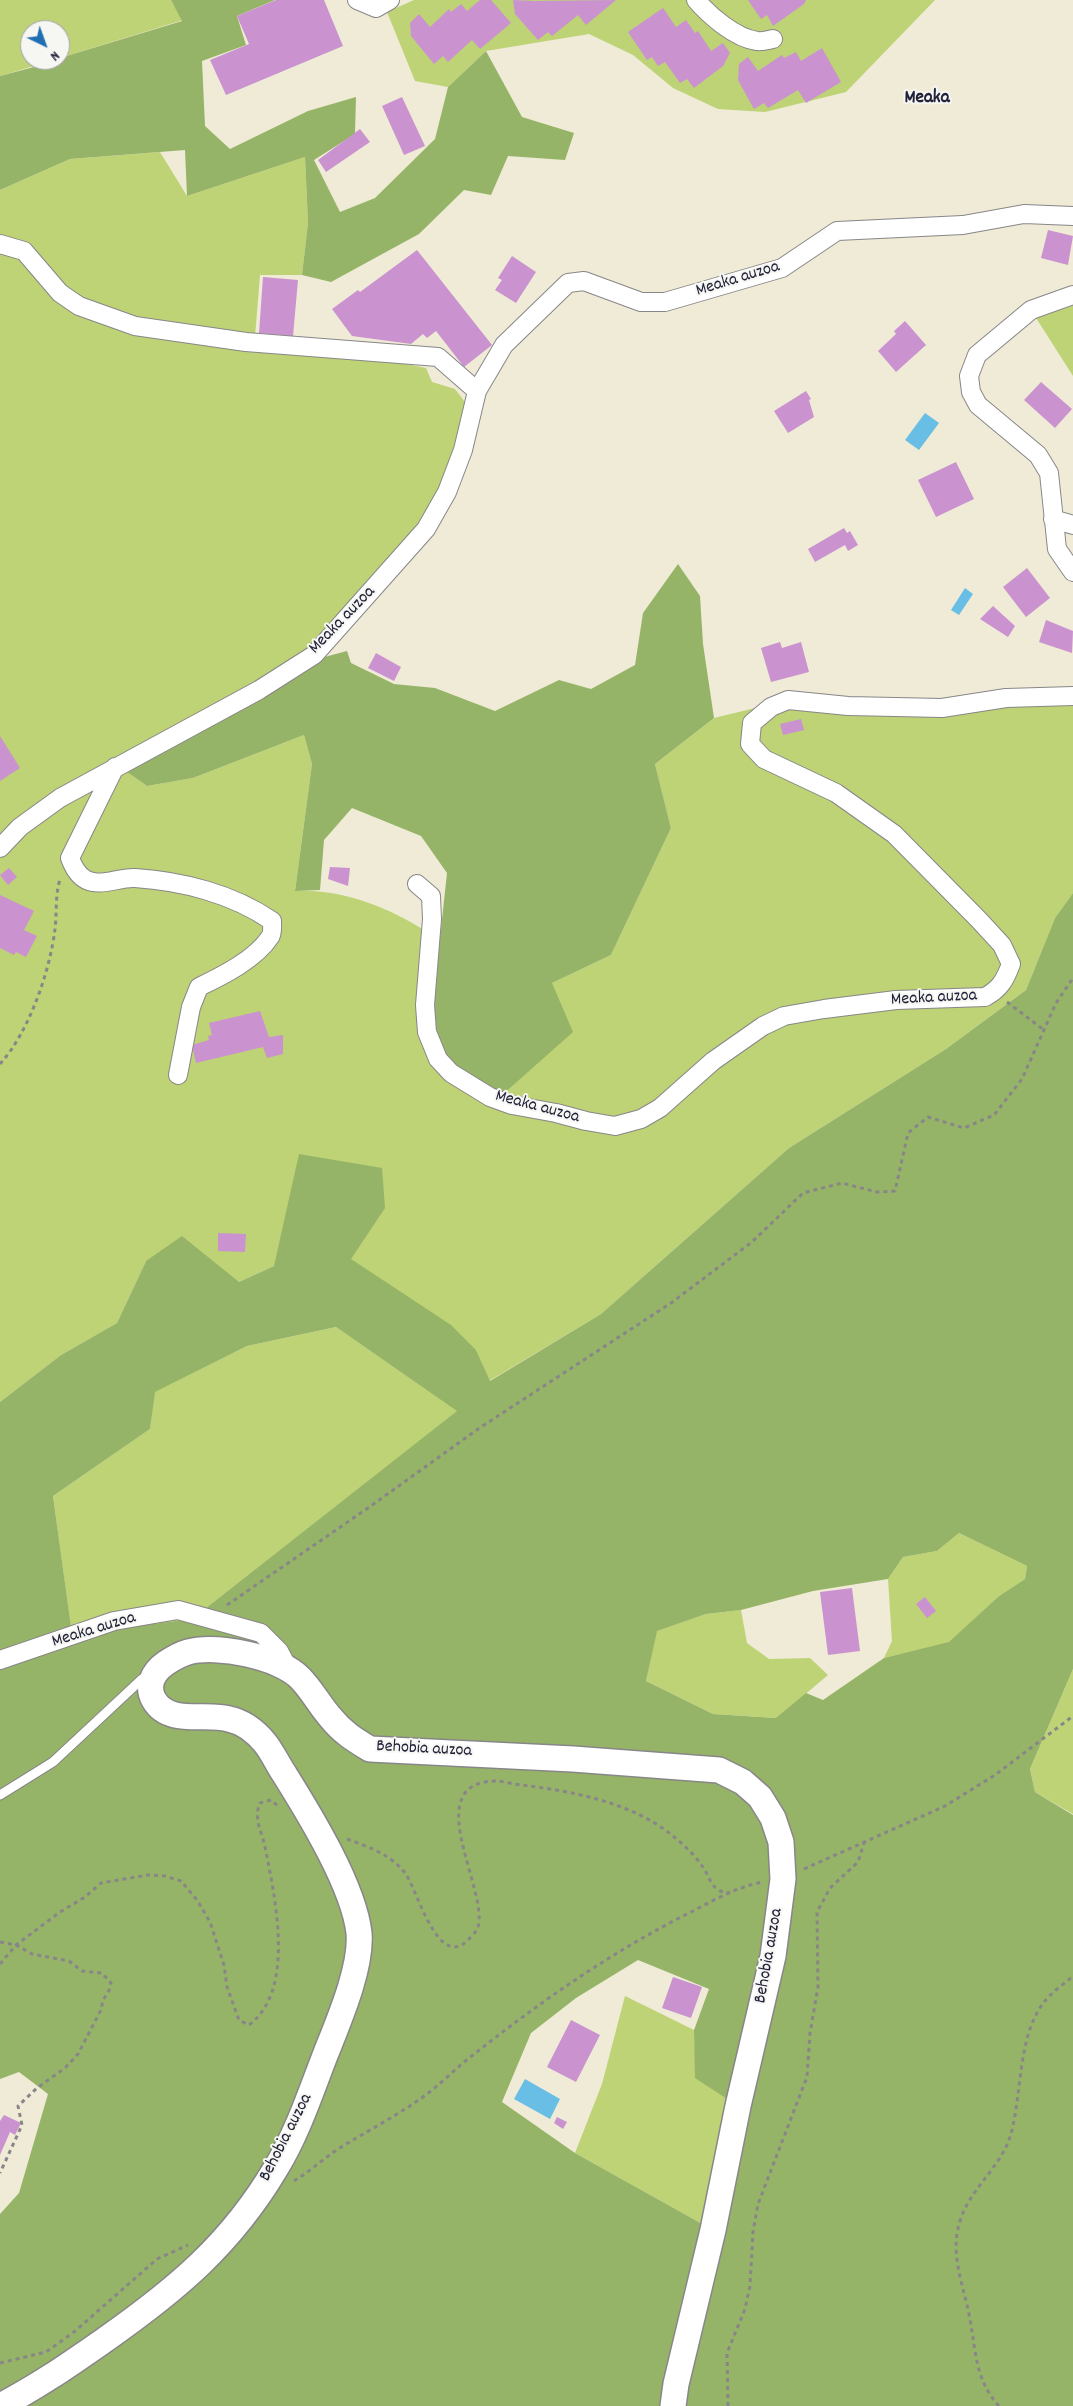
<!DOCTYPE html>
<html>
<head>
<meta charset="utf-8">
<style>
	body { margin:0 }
	#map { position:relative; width:1073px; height:2406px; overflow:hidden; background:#efebd6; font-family:Dekko,sans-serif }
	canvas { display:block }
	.north { position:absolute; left:20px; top:20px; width:50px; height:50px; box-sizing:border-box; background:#f6f6f2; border:1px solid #a1a1a9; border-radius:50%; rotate:138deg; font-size:14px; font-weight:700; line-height:20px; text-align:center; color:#22223b }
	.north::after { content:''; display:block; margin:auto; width:18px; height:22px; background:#1f6fb2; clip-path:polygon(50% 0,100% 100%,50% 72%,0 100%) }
</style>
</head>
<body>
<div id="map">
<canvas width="1073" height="2406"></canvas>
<div class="north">N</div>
</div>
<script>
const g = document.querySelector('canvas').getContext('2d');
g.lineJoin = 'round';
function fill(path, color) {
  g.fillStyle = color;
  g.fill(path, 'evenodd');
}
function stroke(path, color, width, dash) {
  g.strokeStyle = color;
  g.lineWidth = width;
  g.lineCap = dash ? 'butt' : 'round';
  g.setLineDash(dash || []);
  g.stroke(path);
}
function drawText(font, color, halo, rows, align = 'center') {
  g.font = font + ' Dekko,sans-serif';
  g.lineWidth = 4;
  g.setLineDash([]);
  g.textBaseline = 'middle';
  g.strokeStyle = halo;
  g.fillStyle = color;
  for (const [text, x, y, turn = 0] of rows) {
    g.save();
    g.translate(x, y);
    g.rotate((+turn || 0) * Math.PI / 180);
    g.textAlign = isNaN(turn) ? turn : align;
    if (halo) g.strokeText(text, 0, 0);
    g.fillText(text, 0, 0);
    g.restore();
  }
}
fill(new Path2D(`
	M0 0H171L183 20 60 58V30H30V60H54L0 76Z
	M414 0H935L846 92 765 112 718 109 673 88 633 55 589 34 486 51 448 87 415 81 387 12Z
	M160 152 187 196 305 157 308 223 302 275H260L254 349 386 360 426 368 432 382 455 389 465 402 459 449 420 528 314 651 116 763 147 786 193 778 304 735 312 764 295 891C342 889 388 907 427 932L419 1026 552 983 611 955 671 828 655 764 714 718 788 700 942 708 1073 696V893L1055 918 1026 990 946 1049 789 1148 601 1314 489 1381 476 1350 350 1259 384 1208 274 1266 239 1282 146 1261 117 1323 61 1355 0 1402V190L70 159Z
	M1073 294V376L1031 310Z
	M336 1327 458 1411 192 1619 72 1635 53 1496 150 1429 154 1392 247 1346Z
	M959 1533 1027 1566 1025 1579 999 1596 949 1643 884 1658 892 1641 888 1579 903 1557 937 1551Z
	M741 1610 747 1643 769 1659 810 1658 828 1675 777 1718 713 1714 646 1681 656 1631 706 1614Z
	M1073 1669V1814L1035 1792 1030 1769Z
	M625 1996 694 2030 695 2051 738 2106 713 2230 575 2153 602 2084Z`), '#bed276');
fill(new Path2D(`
	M171 0H275L237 16 246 45 202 61 205 126 230 149 308 111 356 97 355 134 314 160 340 212 375 198 435 139 448 87 486 51 522 117 574 133 565 160 508 156 491 195 464 190 419 234 331 282 302 275 308 223 305 157 187 196 185 150 70 159 0 190V76L60 60V58L182 21Z
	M678 564 700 596 703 644 714 718 655 764 671 828 611 955 552 983 573 1032 502 1095 460 1073 441 1051 431 1022 447 873 421 836 352 808 324 840 320 890 295 891 312 764 304 735 193 778 147 786 126 771 317 659 347 651 351 663 394 684 435 688 495 711 559 680 591 689 635 665 643 613Z
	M1073 893V1669L1030 1769 1035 1792 1073 1815V2406H0V2214L19 2193 48 2094 19 2072 0 2079V1402L61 1355 117 1323 146 1261 182 1236 239 1282 274 1266 299 1154 382 1168 385 1208 351 1259 451 1325 476 1350 490 1381 601 1314 789 1148 946 1049 1026 990 1055 918ZM336 1327 457 1411 192 1619 72 1634 53 1496 150 1429 155 1392 247 1346ZM959 1533 1027 1566 1025 1579 999 1596 949 1642 884 1658 823 1700 806 1693 776 1718 713 1714 646 1681 657 1631 706 1614 741 1610 813 1591 888 1579 903 1557 937 1551ZM638 1960 709 1989 694 2030 695 2078 738 2106 713 2230 575 2153 502 2102 531 2033 576 1998Z`), '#96b467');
fill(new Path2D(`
	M925 413 939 423 919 450 905 440Z
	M965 588 973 594 959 615 951 610Z
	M525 2079 560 2099 550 2119 514 2099Z`), '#68bee5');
fill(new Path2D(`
	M276 0H324L343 46 226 95 210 60 249 44 237 16Z
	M480 0H491L511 23 480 49 472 40 448 62 443 56 434 64 411 36 410 23 419 14 430 27 449 9 451 12 461 4 467 11Z
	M513 0 535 1 616 0 586 25 578 15 552 36 548 32 538 40 515 14Z
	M748 0H806L804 4 773 26 767 15 761 19Z
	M663 8 676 27 686 20 695 33 698 31 711 51 723 43 730 53 723 66 694 88 687 79 680 83 665 62 658 66 652 57 647 60 628 32Z
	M822 48 841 82 806 103 798 90 768 108 764 103 754 109 738 80 739 64 748 57 758 71 782 55 784 58 796 52 801 61Z
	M402 97 425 146 404 155 382 106Z
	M360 129 370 142 326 172 318 160Z
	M1048 230 1073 236 1068 265 1041 258Z
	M417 250 492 345 464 367 436 331 427 338 423 334 411 344 352 336 332 309 358 290 360 292Z
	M512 256 536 272 516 303 495 290 502 280 498 278Z
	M263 277 298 280 293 336 259 333Z
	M905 321 926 345 896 372 878 351 896 334 894 331Z
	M1041 382 1072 409 1055 428 1024 400Z
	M806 391 811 399 809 400 814 417 788 433 774 411Z
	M956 462 974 499 936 517 918 480Z
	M844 528 847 533 850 531 858 545 848 551 845 545 815 562 808 549Z
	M1027 568 1050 598 1026 617 1003 587Z
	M993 606 1015 626 1008 637 980 619Z
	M1046 620 1073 631 1072 653 1039 642Z
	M780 642 782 648 801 642 809 672 771 682 761 648Z
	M376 653 401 667 394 681 368 668Z
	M801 719 804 730 783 735 780 724Z
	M0 736 20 768 0 781Z
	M330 867 350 868 348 886 328 879Z
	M9 868 17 877 8 885 0 875Z
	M0 895 34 911 24 930 37 936 26 957 16 952 14 955 0 948Z
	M260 1011 269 1037 283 1035V1054L267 1058 263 1047 196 1063 192 1045 209 1040 208 1036 212 1035 209 1023Z
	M218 1233 246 1234 245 1252 218 1251Z
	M852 1588 860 1651 828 1655 820 1592Z
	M925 1597 936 1611 927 1618 916 1604Z
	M673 1977 702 1987 691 2018 662 2008Z
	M571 2020 600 2035 576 2082 547 2067Z
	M4 2115 21 2123 15 2135 10 2132 0 2155V2121Z
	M557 2117 567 2122 563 2129 554 2123Z`), '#ca93d0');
const lane = new Path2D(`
	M0 1795 53 1762 142 1679 148 1678`);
const street = new Path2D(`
	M357 0 376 8 390 0
	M696 0C710 16 735 38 757 41 762 42 768 40 773 39
	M0 244 24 251 60 293 79 306 135 326 246 342 438 357 477 391 504 345 568 283 584 281 641 302H665L782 268 837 231 963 225 1024 214 1073 216
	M1073 295 1031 310 977 355 969 376 971 392 978 405 1038 455 1049 473 1057 549 1073 572
	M1053 519 1073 525
	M115 767 70 858C74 869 80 880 93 882 106 885 121 877 135 878 182 881 233 894 272 921 272 926 273 933 270 937 256 959 222 976 199 987L191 1007 178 1075
	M0 848 20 827 60 798 259 690 314 655 426 529 447 492 463 450 477 391
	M417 884 431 896 432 919 425 1005 427 1032 438 1059 451 1073 490 1097 512 1105 556 1113 586 1121 615 1126 641 1119 660 1108 713 1061 763 1026 784 1016 824 1009 896 1000 985 997C1000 989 1005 980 1011 964L1002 945 979 920 894 834 836 793 764 759 750 744 752 723 771 707 788 700 848 706 942 708 1006 698 1073 696
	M0 1660 114 1621 178 1610 261 1633 279 1651 288 1668`);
const secondary = new Path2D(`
	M0 2406C39 2386 70 2364 106 2339 177 2289 231 2244 276 2168 298 2132 311 2091 326 2053 339 2020 362 1967 359 1933 354 1887 310 1815 285 1775 278 1765 273 1753 265 1743 256 1732 243 1722 229 1719 206 1712 169 1726 154 1700 146 1686 153 1672 166 1663 172 1659 181 1654 188 1652 217 1644 280 1657 300 1678 312 1690 320 1706 331 1718 342 1732 355 1740 370 1749L573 1759 719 1770 743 1782 760 1797 773 1818 781 1842 783 1879 773 1956 738 2106 713 2230 676 2384 673 2406`);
stroke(lane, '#888688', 11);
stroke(street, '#888688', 20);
stroke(secondary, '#888688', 28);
stroke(new Path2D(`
	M1007 1002 1044 1030
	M0 1064C29 1032 50 971 55 929 57 912 55 896 60 879
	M227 1605 368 1508 478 1429 671 1303 752 1242 803 1193 842 1183 877 1192 895 1191 908 1133 928 1117 964 1128 994 1115 1022 1079 1056 1003 1073 978
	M347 1839C369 1847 390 1854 405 1873 417 1888 438 1973 469 1939 472 1936 477 1931 478 1927 489 1890 418 1783 495 1781 503 1781 512 1784 521 1785 571 1791 632 1802 673 1836 684 1845 697 1857 704 1869 709 1876 710 1885 719 1890 721 1892 726 1892 730 1893
	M804 1869 945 1806 995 1775 1073 1716
	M0 1942 16 1945 32 1954 69 1961 82 1971 102 1973 111 1983C111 1993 101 1997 102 2008L78 2054 65 2068 37 2088 18 2106 22 2125 0 2173
	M0 1964 16 1945 60 1912 85 1897 101 1883 148 1875 165 1876 181 1881 197 1900 210 1922 224 1965 227 1987 239 2020 249 2025C296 1990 275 1897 265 1847 262 1831 253 1819 260 1803L271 1800 279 1807
	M294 2181C312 2170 326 2156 343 2146 371 2129 400 2114 427 2094 443 2082 457 2067 473 2055 540 2002 610 1953 687 1914 711 1902 735 1887 763 1882
	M0 2363 46 2352 74 2332 157 2259 188 2245
	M728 2406 727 2353 745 2309 750 2286 753 2232 758 2204 807 2077 810 2033 818 1987 817 1912 830 1888 858 1862 864 1843
	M999 2406C974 2379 976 2348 969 2314 962 2281 949 2251 961 2218 971 2189 998 2169 1009 2140 1023 2099 1016 2036 1045 2001 1052 1992 1064 1984 1073 1976`), '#888688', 3, [4, 4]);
stroke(lane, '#fff', 9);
stroke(street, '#fff', 18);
stroke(secondary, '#fff', 25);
drawText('18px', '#22223b', '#f6f6f2', [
	["Meaka auzoa",738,280,-17],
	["Meaka auzoa",343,621,-46],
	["Meaka auzoa",934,999,-3],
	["Meaka auzoa",537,1108,15],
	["Meaka auzoa",94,1631,-17],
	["Behobia auzoa",424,1750,3],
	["Behobia auzoa",770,1956,-80],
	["Behobia auzoa",287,2138,-63]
]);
drawText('bold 19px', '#22223b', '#f6f6f2', [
	["Meaka",927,99]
]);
</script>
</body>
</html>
